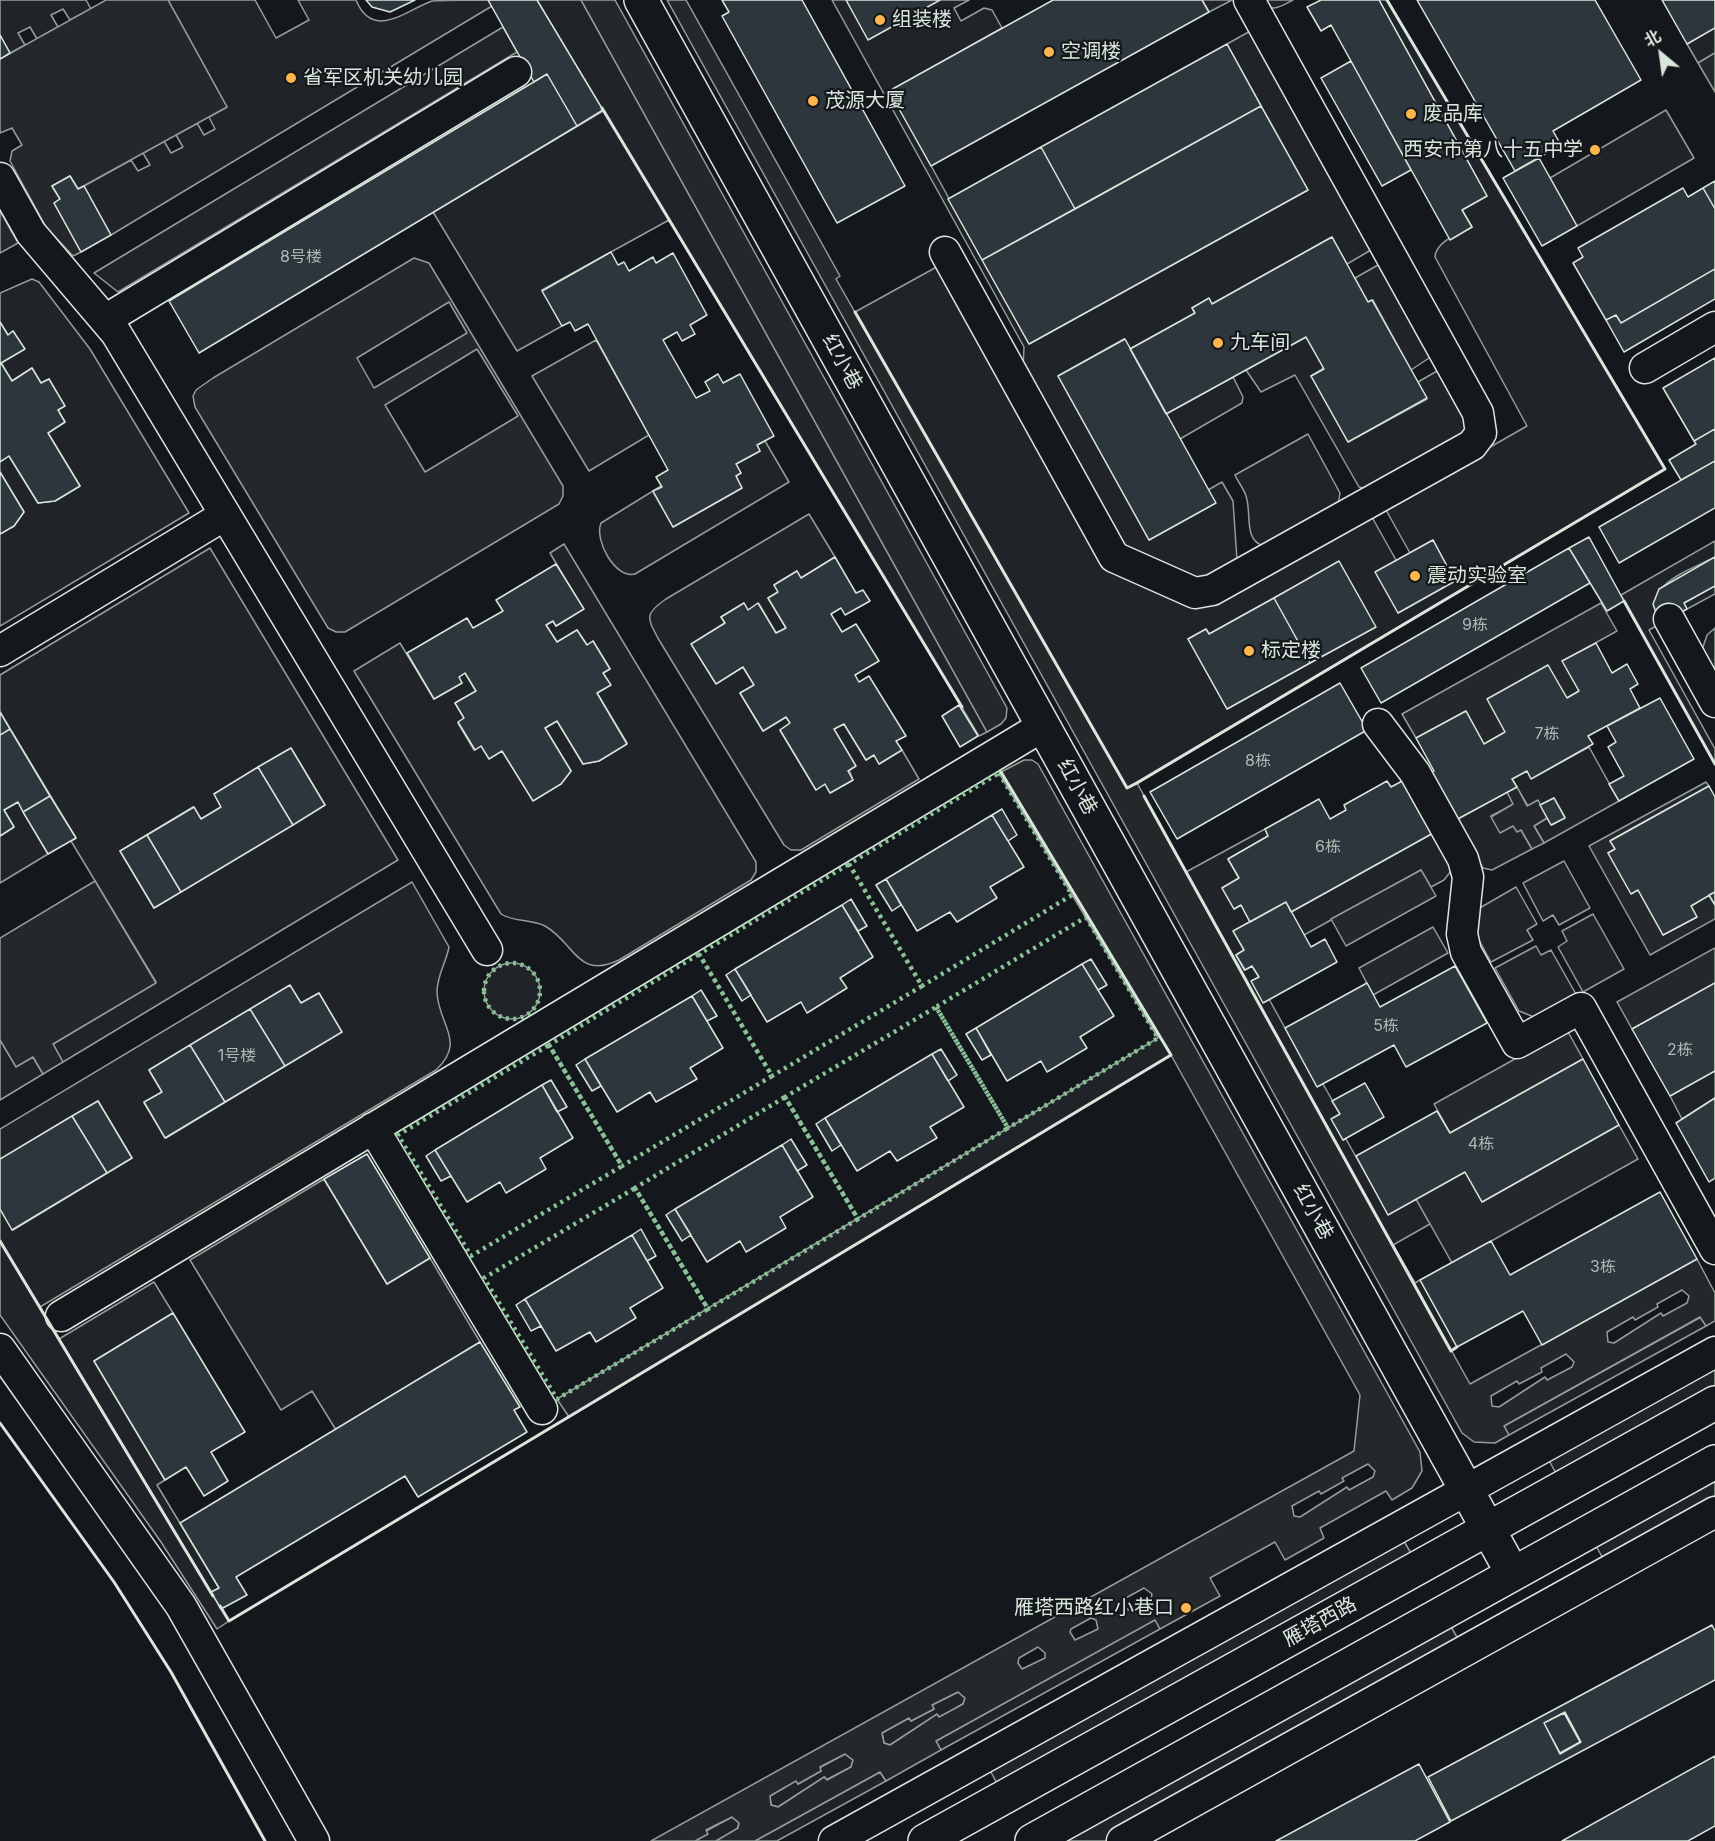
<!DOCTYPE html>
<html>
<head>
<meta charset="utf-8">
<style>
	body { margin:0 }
	#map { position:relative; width:1715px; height:1841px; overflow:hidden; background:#14181c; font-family:Inter,"Noto Sans SC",sans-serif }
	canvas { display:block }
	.north { position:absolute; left:1631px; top:24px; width:60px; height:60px; -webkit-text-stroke:4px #14181c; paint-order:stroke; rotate:331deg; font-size:16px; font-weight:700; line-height:24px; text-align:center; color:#d8e6dc }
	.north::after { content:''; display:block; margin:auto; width:21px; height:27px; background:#d8e6dc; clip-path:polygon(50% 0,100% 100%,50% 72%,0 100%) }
</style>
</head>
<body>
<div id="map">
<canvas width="1715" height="1841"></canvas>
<div class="north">北</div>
</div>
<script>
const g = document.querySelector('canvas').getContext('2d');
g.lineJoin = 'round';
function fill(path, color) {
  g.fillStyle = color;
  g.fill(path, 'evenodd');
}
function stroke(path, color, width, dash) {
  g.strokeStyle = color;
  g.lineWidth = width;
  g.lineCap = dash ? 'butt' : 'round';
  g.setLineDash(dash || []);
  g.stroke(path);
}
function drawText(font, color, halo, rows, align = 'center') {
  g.font = font + ' Inter,"Noto Sans SC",sans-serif';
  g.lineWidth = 4.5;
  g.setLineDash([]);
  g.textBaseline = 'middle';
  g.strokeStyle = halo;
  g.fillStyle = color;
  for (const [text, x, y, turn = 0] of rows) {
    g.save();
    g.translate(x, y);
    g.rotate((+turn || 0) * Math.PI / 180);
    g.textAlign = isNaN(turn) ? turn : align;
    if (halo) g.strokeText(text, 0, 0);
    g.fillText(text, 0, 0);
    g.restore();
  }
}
const green = new Path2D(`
	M0 0H86L91 9 70 20 63 9 51 15 58 27 37 39 30 27 18 33 25 45 10 53 0 35Z
	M168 0H255L276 38 309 20 298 0H356C373 42 408 9 432 1 447 0 472 0 488 0L492 6 111 235 84 186 131 160 138 171 150 165 143 153 164 141 171 153 183 147 176 135 197 123 204 135 215 129 209 117 227 107Z
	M537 0H581L987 732 979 736 669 220 542 290 562 326 517 351 433 212 603 111Z
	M832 0H969L954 8 961 21 984 8 992 10 1002 28 890 91 1029 344 1308 190 1227 44 1254 29 1371 250 1347 264 1332 237 1212 304 1209 299 1192 308 1195 313 1130 349 1124 339 1058 376 1149 540 1215 503 1208 490 1222 482 1233 501 1237 560 1203 580 1123 549 1023 368 1024 347Z
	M1202 0H1232L1209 12Z
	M1260 0H1293C1278 8 1272 13 1260 0Z
	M1379 0H1387L1665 469 1127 788 855 312 942 264 1108 564 1201 607 1369 516 1373 519 1396 560 1398 613 1455 581 1433 540 1410 553 1386 510 1387 506 1527 426 1435 257C1436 241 1459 234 1472 227L1462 210 1487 196ZM1339 562 1375 627 1227 709 1188 639 1206 629 1209 634Z
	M503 27 517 52 118 292 94 273Z
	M1715 28V53L1698 63 1687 44Z
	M1666 110 1694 158 1577 226 1550 178Z
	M1378 265H1382L1432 356 1411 370 1373 300 1368 302 1355 278Z
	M32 279 39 282 90 349 189 513 0 626V534L14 526 24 512 0 472V462L9 456 38 503 55 501 80 486 48 433 65 422 58 410 64 406 49 379 41 383 32 368 12 381 1 363 24 349 13 331 8 335 0 322V293Z
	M1306 337 1324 368 1311 376 1348 442 1427 399 1418 382 1437 371H1441L1468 417 1464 435 1367 489 1359 487 1295 375 1261 392 1246 370Z
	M596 340 649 435 589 471 532 376Z
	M1233 377 1243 397 1242 403 1180 439 1166 414Z
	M1308 434 1340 493 1338 505 1264 546C1243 541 1252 513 1246 496 1244 489 1238 482 1235 475Z
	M765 441 789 482 635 574C615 579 594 540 601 523L661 486 653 492 673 527 742 488 736 476 741 473 736 464 760 451 757 445Z
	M809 514 835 557 801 578 797 571 774 585 778 592 768 598 786 628 776 633 759 604 748 610 744 603 721 617 725 623 692 644 716 683 743 667 754 685 740 693 763 731 786 717 790 723 780 730 816 790 825 784 830 793 853 780 834 729 844 724 866 760 874 755 879 764 902 750 919 779 801 850H791L784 845 659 640C647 618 644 614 666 599Z
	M1715 541V557C1687 572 1640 584 1660 624L1649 630 1715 749V764L1621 595Z
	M564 544 756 862V872L751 880 619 960C577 980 575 943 545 926 531 919 513 922 501 914L354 671 400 643 434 699 462 683 459 677 465 673 476 691 455 703 464 718 458 723 474 750 481 746 502 751 561 784 571 771 545 728 557 721 583 764 599 761 627 743 597 693 610 685 603 673 610 669 593 641 587 645 577 630 557 642 546 625 553 621 556 626 583 609 550 553Z
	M210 548 398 860 63 1062 53 1044 156 982 71 841 76 838 0 712V675ZM291 748 325 805 154 908 120 851 193 807 201 819 221 807 214 794Z
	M1715 586V594L1687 609 1684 603Z
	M1715 628V680L1702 650 1707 635Z
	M1589 747 1619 801 1544 843 1534 826 1547 818 1552 825 1565 817 1554 798 1540 805 1528 806 1512 779 1527 771 1532 778Z
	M1001 772 1171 1055 569 1417 557 1399 1158 1038 999 773Z
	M1507 792 1514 804 1491 816 1521 830 1532 849 1492 870 1483 868 1454 821Z
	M18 802 48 854 0 883V836L14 827 4 810Z
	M1265 829 1268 836 1228 859 1239 878 1222 888 1234 909 1241 905 1250 922 1234 931 1244 950 1236 955 1244 970 1252 966 1259 977 1252 981 1269 999 1317 1086 1323 1084 1340 1114 1332 1119 1343 1140 1346 1139 1388 1214 1416 1199 1430 1224 1393 1245 1415 1283 1420 1280 1457 1347 1451 1351 1186 872Z
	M1435 832 1450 859 1451 871 1444 880 1431 887 1421 870 1304 935 1291 912Z
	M1564 861 1590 908 1559 925 1553 915 1543 921 1523 883Z
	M412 882 449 947C446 963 437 975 437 992 438 1025 467 1041 436 1070L40 1307 59 1339 154 1282 173 1313 94 1361 165 1480 157 1485 219 1588 212 1592 229 1621 217 1629 161 1542 0 1315V1209L13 1230 132 1158 98 1101 0 1159V1129ZM289 986 301 1003 319 993 341 1032 166 1138 144 1103 162 1092 149 1070Z
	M1516 887 1537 924 1527 930 1533 940 1491 962 1474 931 1478 909Z
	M1593 914 1624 969 1583 992 1558 947 1567 941 1562 931Z
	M1536 946 1541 955 1551 950 1577 996 1534 1017 1519 1011 1495 968Z
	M484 991a28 28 0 1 1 56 0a28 28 0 1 1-56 0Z
	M0 1040 16 1066 33 1057 43 1074 0 1100Z
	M1715 1071V1098L1682 1119 1670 1096Z
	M324 1179 387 1284 430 1258 480 1342 336 1430 312 1391 281 1410 190 1260Z
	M1701 1317 1706 1326 1509 1435 1504 1426Z
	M1715 1362V1388L1557 1475 1546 1455Z
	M1715 1478V1503L1606 1564 1595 1544Z
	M1401 1536 1412 1555 998 1785 987 1765Z
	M1155 1619 1160 1629 941 1750 936 1741Z
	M1450 1625 1461 1644 1106 1841H1060Z
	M958 1692 965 1698 963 1704 939 1718 937 1715 890 1745 884 1743 882 1733 909 1718 911 1721 934 1709 932 1705Z
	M845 1754 853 1760 851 1767 826 1780 825 1777 778 1807 771 1805 770 1796 796 1780 798 1784 821 1771 819 1768Z
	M880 1772 886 1781 777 1841H755Z
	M732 1817 739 1823 737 1830 716 1841H695L707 1834 706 1831Z`);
fill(green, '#202428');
stroke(green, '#939e99', 1.5);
const parking = new Path2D(`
	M106 0H168L227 107 78 189 70 176 52 186 60 199 54 203 81 252 73 256 46 227 10 161 12 151 22 145 12 128 0 133V59Z
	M581 0H615L1007 708 1006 718 1001 724 987 732Z
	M667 0H686L840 276 836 279 1127 788 1137 783 1470 1384 1697 1259 1715 1293V1321L1706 1326 1700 1317 1504 1426 1509 1435 1495 1443 1474 1442 1462 1433ZM1682 1290 1689 1296 1687 1303 1663 1316 1661 1313 1614 1343 1608 1342 1607 1332 1633 1317 1635 1320 1658 1307 1657 1304ZM1566 1354 1574 1362 1572 1367 1547 1380 1545 1377 1499 1407 1492 1406 1491 1396 1517 1381 1519 1384 1542 1372 1541 1368Z
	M1715 53V92L1698 63Z
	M0 211 18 243 0 253Z
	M414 258 429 263 563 486V496L559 504 524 525 345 632H336L328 628 195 407 193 396 196 390 213 378ZM449 302 467 333 374 388 357 358ZM477 349 518 416 425 472 385 405Z
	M1601 603 1617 631 1563 661 1579 691 1484 744 1466 711 1416 738 1402 714Z
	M1024 760H1032L1038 764 1063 809 1420 1452 1422 1471 1412 1488 1392 1500 1386 1491 1320 1528 1324 1538 1285 1560 1275 1542 1210 1578 1220 1596 1160 1629 1155 1620 936 1741 941 1750 886 1781 880 1772 755 1841H716L738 1828 739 1823 732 1817 706 1830 708 1834 695 1841H651L1354 1451 1360 1395 1171 1055 1001 772ZM1368 1464 1375 1471 1373 1477 1349 1490 1347 1487 1300 1517 1294 1516 1292 1506 1319 1491 1321 1494 1344 1481 1342 1478ZM1144 1588 1152 1594 1151 1599 1128 1610 1124 1604V1599ZM1091 1618 1096 1620 1098 1629 1075 1640 1070 1632 1071 1629ZM1038 1647 1045 1653V1658L1022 1669 1018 1663 1019 1658ZM958 1692 965 1698 963 1704 939 1717 937 1714 890 1745 884 1743 882 1733 909 1718 911 1721 934 1709 932 1705ZM845 1754 853 1760 851 1767 827 1780 824 1777 778 1807 771 1805 770 1796 796 1781 798 1784 821 1771 820 1767Z
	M1706 782 1709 786 1611 840 1615 849 1608 853 1631 893 1638 890 1663 935 1697 917 1691 906 1709 895 1715 905V919L1650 955 1589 846Z
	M1517 787 1527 806 1538 800 1547 818 1534 826 1544 843 1532 849 1521 830 1517 832 1513 826 1500 833 1491 817 1513 804 1507 792Z
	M1421 870 1436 896 1346 946 1331 919Z
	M95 881 156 983 53 1044 63 1062 43 1074 33 1057 16 1067 0 1040V938Z
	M1433 927 1448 953 1373 995 1359 968Z
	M1715 948V983L1632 1029 1617 1002Z
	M1567 1030 1583 1059 1450 1133 1434 1104Z
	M1619 1125 1638 1159 1452 1263 1416 1199 1465 1172 1482 1202Z`);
fill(parking, '#24282b');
stroke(parking, '#939e99', 1.5);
const building = new Path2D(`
	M366 0H415L390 12 372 7Z
	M488 0H537L603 110 577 126 547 74 534 82Z
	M722 0H802L905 186 837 223 722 16 729 12Z
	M846 0H940L868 40Z
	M1053 0H1202L1209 12 931 166 889 91Z
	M1321 0H1379L1487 196 1462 210 1472 227 1450 240 1331 25 1321 31 1307 7Z
	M1417 0H1595L1641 80 1553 131 1561 145 1515 171Z
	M1662 0H1715V28L1687 44Z
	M0 35 10 53 0 59Z
	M1227 44 1261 106 1075 209 1041 147Z
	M1351 61 1411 170 1382 186 1321 78Z
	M547 74 577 126 199 353 169 301Z
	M1261 106 1308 190 1029 344 982 260Z
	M1041 147 1075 209 982 260 948 199Z
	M1539 158 1577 226 1542 246 1503 178Z
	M70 176 78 189 84 186 111 235 81 252 54 203 60 199 52 186Z
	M1715 181V209L1703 188Z
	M1683 188 1688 197 1703 188 1715 209V269L1621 323 1616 315 1606 320 1573 263 1583 257 1578 248Z
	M1332 237 1368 302 1372 300 1427 398 1348 442 1311 376 1324 369 1306 337 1166 414 1130 349 1195 313 1192 308 1209 298 1212 304Z
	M611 252 618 265 624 262 629 271 653 257 656 263 673 253 707 315 690 325 695 334 682 341 677 332 663 340 696 398 710 391 705 382 718 374 723 383 740 374 774 436 757 445 760 451 736 464 741 473 736 476 742 488 673 527 653 491 662 487 656 477 668 470 588 324 575 331 570 322 562 326 542 291Z
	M1715 269V299L1624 352 1606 320 1616 315 1621 323Z
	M0 322 8 335 13 331 25 349 1 363 12 381 32 368 41 383 49 379 65 406 58 410 65 422 48 433 80 486 55 501 38 503 9 456 0 462Z
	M1125 339 1216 503 1149 540 1058 376Z
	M1715 358V429L1694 441 1663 388Z
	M1715 429V461L1681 480 1669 460 1696 444 1694 441Z
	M1715 461V508L1619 563 1599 527Z
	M0 472 24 512 14 526 0 534Z
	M1589 537 1624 601 1607 611 1569 548Z
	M1433 540 1455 581 1398 613 1375 572Z
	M1569 548 1590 583 1381 703 1361 668Z
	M835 557 856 593 863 590 870 601 845 615 841 608 831 614 842 632 856 624 879 661 855 675 859 682 869 676 906 736 896 741 902 750 879 764 874 755 866 760 844 724 834 729 856 766 848 771 853 780 830 793 825 784 816 790 780 730 790 723 786 717 763 731 740 693 754 685 743 667 716 684 691 644 725 623 721 617 744 603 748 610 758 603 776 633 786 628 768 598 778 592 774 585 797 571 801 578Z
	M1715 557V586L1684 603 1687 609 1660 624 1653 604 1659 589Z
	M1339 561 1376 627 1310 663 1274 598Z
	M556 564 584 609 556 626 553 621 546 625 557 642 577 630 587 645 593 641 610 669 603 673 611 685 597 693 627 744 599 761 583 764 557 721 545 728 571 771 561 784 533 801 502 751 489 759 481 746 475 750 458 722 464 718 455 703 476 691 465 673 459 677 462 683 434 699 407 653 467 618 473 628 503 611 496 600Z
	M1274 598 1310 663 1227 709 1188 639 1206 629 1209 634Z
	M1596 643 1612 673 1627 664 1638 684 1630 689 1640 708 1588 736 1593 744 1531 779 1527 771 1512 779 1517 787 1454 821 1428 775 1434 771 1416 738 1466 711 1484 744 1505 732 1487 699 1548 665 1567 698 1579 691 1562 661Z
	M1340 683 1367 730 1177 839 1150 792Z
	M1660 698 1694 759 1619 801 1609 784 1624 776 1608 747 1616 742 1607 726Z
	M959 705 978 736 960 747 942 716Z
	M0 712 10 729 0 735Z
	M10 729 50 796 23 812 18 802 4 810 14 827 0 836V735Z
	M291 748 325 805 293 825 258 767Z
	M258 767 293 825 181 892 147 835 194 807 201 819 221 807 214 794Z
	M1406 779 1435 832 1291 912 1286 902 1250 922 1241 905 1234 909 1222 888 1239 878 1228 859 1268 836 1265 829 1319 799 1330 819 1346 810 1344 805 1387 781 1391 787Z
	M1709 786 1715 797V892L1691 906 1697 917 1663 935 1638 890 1631 894 1608 853 1615 849 1610 841Z
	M50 796 76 838 48 854 23 812Z
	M1554 798 1565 818 1551 825 1540 805Z
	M1002 809 1017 835 1008 841 992 815Z
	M992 815 1024 867 990 887 997 898 957 922 950 912 917 931 886 879Z
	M147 835 181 892 154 908 120 851Z
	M886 879 901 905 892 911 876 885Z
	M1715 892V905L1709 895Z
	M851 899 867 926 858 931 842 905Z
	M1286 902 1311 947 1325 939 1337 962 1263 1003 1251 981 1259 977 1252 966 1245 970 1236 955 1244 950 1233 931Z
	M842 905 873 957 840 978 847 988 807 1013 801 1002 767 1022 735 969Z
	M1091 959 1107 985 1098 990 1082 964Z
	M1082 964 1114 1016 1080 1037 1087 1048 1047 1072 1041 1061 1007 1081 976 1028Z
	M1455 966 1487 1023 1406 1067 1394 1045 1317 1087 1285 1028 1367 983 1380 1007Z
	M735 969 751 995 742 1001 726 975Z
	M1715 983V1071L1670 1096 1632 1029Z
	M290 985 301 1003 319 993 342 1032 285 1066 250 1009Z
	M701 990 717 1016 707 1021 692 996Z
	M692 996 723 1048 690 1068 697 1079 656 1102 650 1092 617 1112 585 1059Z
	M250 1009 285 1066 225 1102 190 1045Z
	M976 1028 991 1055 982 1060 966 1034Z
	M190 1045 225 1102 165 1138 144 1102 162 1092 149 1070Z
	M941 1049 957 1075 948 1081 932 1054Z
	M932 1054 964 1107 930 1127 937 1138 897 1161 890 1151 857 1171 825 1118Z
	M585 1059 601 1086 592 1091 576 1065Z
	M1583 1059 1619 1125 1482 1202 1465 1172 1388 1215 1356 1156 1437 1111 1450 1133Z
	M551 1080 567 1107 557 1112 542 1085Z
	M1365 1083 1384 1117 1343 1140 1331 1119 1340 1114 1332 1101Z
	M542 1085 573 1138 540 1158 546 1169 506 1193 500 1182 467 1202 435 1150Z
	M1715 1098V1178L1709 1182 1676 1123Z
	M98 1101 132 1158 107 1173 72 1116Z
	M72 1116 107 1173 12 1230 0 1209V1159Z
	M825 1118 841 1145 832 1151 816 1124Z
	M791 1139 807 1165 797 1171 782 1145Z
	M782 1145 813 1197 780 1217 786 1228 746 1252 740 1241 707 1262 675 1209Z
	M435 1150 451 1176 441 1181 426 1156Z
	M367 1154 430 1258 387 1284 324 1179Z
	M1660 1192 1697 1259 1542 1345 1523 1311 1457 1347 1420 1280 1491 1241 1510 1275Z
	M675 1209 691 1235 682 1241 666 1215Z
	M641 1229 656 1256 647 1261 632 1235Z
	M632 1235 663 1288 630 1308 636 1318 596 1342 590 1332 556 1351 525 1299Z
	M525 1299 541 1326 531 1331 516 1305Z
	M173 1313 245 1432 211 1452 228 1481 204 1496 186 1467 165 1480 94 1361Z
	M480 1342 520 1407 514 1410 527 1432 418 1497 405 1476 236 1577 247 1595 221 1609 211 1592 219 1588 180 1523Z
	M1712 1625 1715 1631V1680L1451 1821 1428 1777ZM1565 1712 1581 1742 1560 1754 1544 1723Z
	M1564 1713 1580 1742 1560 1753 1544 1723Z
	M1715 1756V1826L1688 1841H1562Z
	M1419 1764 1450 1822 1415 1841H1276Z`);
fill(building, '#2c363c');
stroke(building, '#d8e6dc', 1.5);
const street = new Path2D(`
	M0 178 31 233 116 333 487 950
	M945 252 1114 557 1195 593 1212 590 1472 445 1481 433 1478 413 1249 0
	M105 320 516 72
	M1645 368 1715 327
	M1669 619 1715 702
	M0 651 225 515
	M1378 724 1415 773 1463 859 1468 877 1462 934 1466 952 1517 1043 1581 1008 1715 1249
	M373 1128 542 1409
	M61 1316 1043 726
	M0 1349 181 1606 314 1841
	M834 1841 1715 1352
	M1122 1841 1715 1512`);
const secondary = new Path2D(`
	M641 0 1513 1574
	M925 1841 1715 1403
	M1032 1841 1715 1462`);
stroke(street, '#d8e6dc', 33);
stroke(secondary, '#d8e6dc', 36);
stroke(street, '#14181c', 30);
stroke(secondary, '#14181c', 33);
stroke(new Path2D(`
	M999 773 1072 895 922 986 849 864Z
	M849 864 922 986 772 1076 699 954Z
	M1086 917 1158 1038 1008 1128 936 1007Z
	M699 954 772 1076 622 1166 549 1045Z
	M484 991a28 28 0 1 1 56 0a28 28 0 1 1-56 0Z
	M936 1007 1008 1128 858 1219 785 1097Z
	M549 1045 622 1166 471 1256 398 1135Z
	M785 1097 858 1219 708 1309 635 1188Z
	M635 1188 708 1309 557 1399 484 1278Z`), '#8ac095', 4.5, [3, 4.5]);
stroke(new Path2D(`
	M602 108 962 707
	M855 312 1127 788 1137 783 1665 469 1387 0
	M1624 601 1715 764
	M1144 796 1451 1351 1457 1347
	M0 1241 213 1596
	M0 1423 114 1582 171 1672 265 1841
	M220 1606 229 1621 1171 1055 1001 772`), '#d8e6dc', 3);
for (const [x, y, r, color] of [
	[880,20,6,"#ffb74d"],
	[1049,52,6,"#ffb74d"],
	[291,78,6,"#ffb74d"],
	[813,101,6,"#ffb74d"],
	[1411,114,6,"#ffb74d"],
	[1595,150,6,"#ffb74d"],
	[1218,343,6,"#ffb74d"],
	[1415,576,6,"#ffb74d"],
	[1249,651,6,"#ffb74d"],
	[1186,1608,6,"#ffb74d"]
]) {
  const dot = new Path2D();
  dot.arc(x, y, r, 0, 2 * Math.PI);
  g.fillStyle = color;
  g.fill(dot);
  stroke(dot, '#14181c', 2);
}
drawText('16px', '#adbab4', null, [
	["8号楼",301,257],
	["9栋",1475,625],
	["7栋",1547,734],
	["8栋",1258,761],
	["6栋",1328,847],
	["5栋",1386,1026],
	["2栋",1680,1050],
	["1号楼",237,1056],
	["4栋",1481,1144],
	["3栋",1603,1267]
]);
drawText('20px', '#d8e6dc', '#14181c', [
	["组装楼",892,20],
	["空调楼",1061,52],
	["省军区机关幼儿园",303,78],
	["茂源大厦",825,101],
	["废品库",1423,114],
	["西安市第八十五中学",1583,150,"right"],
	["九车间",1230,343],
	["震动实验室",1427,576],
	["标定楼",1261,651],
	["雁塔西路红小巷口",1174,1608,"right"]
], 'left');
drawText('20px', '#d8e6dc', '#14181c', [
	["红小巷",842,362,61],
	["红小巷",1077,787,61],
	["红小巷",1313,1212,61],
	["雁塔西路",1320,1622,-29]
]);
</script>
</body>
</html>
